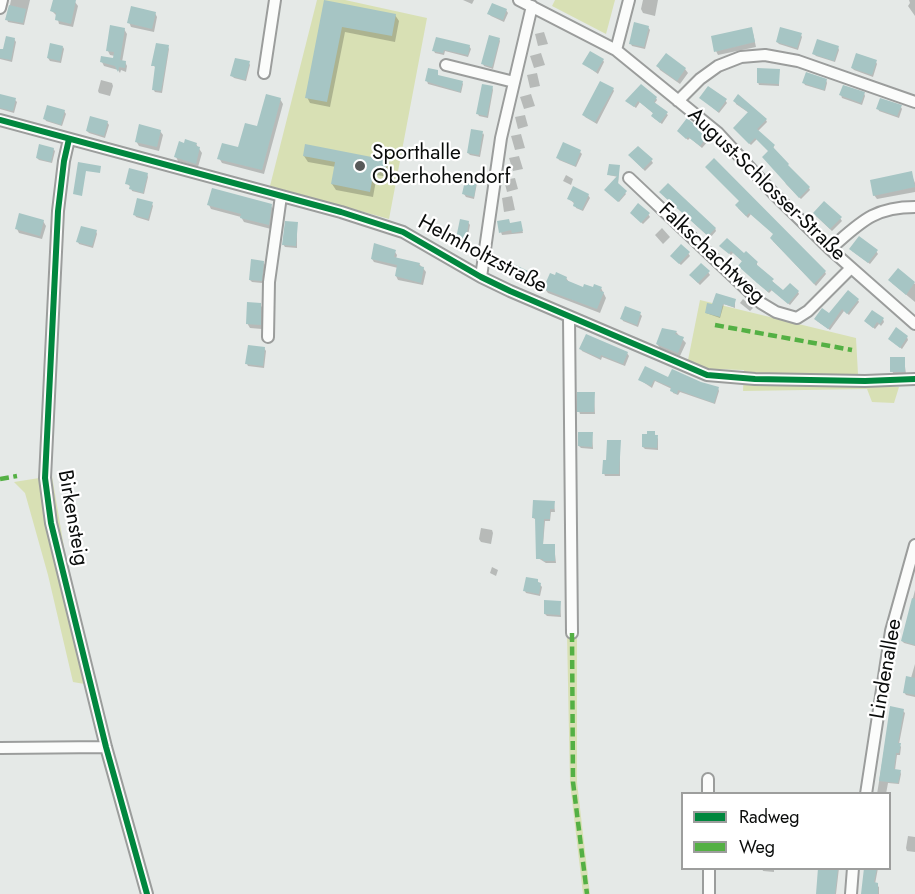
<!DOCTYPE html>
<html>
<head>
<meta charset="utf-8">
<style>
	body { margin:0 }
	#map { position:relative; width:915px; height:894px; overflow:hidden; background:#e5e9e7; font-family:Jost,sans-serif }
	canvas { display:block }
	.legend { position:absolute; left:681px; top:792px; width:210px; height:78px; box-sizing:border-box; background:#fff; border:2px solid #9d9e9d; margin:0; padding:8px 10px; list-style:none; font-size:18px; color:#0a0c0b }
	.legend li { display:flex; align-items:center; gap:12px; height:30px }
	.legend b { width:30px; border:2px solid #9d9e9d }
</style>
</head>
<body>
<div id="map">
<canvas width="915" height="894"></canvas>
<ul class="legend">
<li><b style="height:8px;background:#00873e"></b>Radweg</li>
<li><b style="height:8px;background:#54b044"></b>Weg</li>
</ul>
</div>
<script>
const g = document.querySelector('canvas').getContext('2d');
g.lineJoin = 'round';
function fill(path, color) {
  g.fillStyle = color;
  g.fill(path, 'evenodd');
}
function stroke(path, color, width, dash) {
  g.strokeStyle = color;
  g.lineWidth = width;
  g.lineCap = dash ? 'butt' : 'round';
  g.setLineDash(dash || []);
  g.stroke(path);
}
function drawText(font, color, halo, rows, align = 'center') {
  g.font = font + ' Jost,sans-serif';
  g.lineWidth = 4.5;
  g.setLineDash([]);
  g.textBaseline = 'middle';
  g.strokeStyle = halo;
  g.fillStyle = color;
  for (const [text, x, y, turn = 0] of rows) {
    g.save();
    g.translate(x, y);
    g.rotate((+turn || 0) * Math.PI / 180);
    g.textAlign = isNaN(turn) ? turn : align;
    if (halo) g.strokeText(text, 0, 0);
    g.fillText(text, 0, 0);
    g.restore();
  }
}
fill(new Path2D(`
	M317 0H345L427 18 389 219 270 186Z
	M555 0H615L606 34 552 6Z
	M700 300 856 338 858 374 867 386 899 387 894 403 872 402 867 389 743 391 744 370 709 369 688 360Z
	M52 476 72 595 96 686 73 682 48 575 25 493 14 482Z
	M567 634H577V782L590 894H583L570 783Z`), '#d8e0b4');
fill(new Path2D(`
	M11 0H30L24 25 8 22 7 19Z
	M55 0 75 2 78 6 73 27 59 24 57 16 52 11Z
	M463 0H474L472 4Z
	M643 0H658L655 16 643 13 641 9Z
	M909 0H915V16L908 6 910 3Z
	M325 2 395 15 399 21 395 42 345 32 330 107 310 103 307 97Z
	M506 10 508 13 504 22 491 16 489 14Z
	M155 13 157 17 154 32 131 27 129 22Z
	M648 27 650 30 645 49 632 46 631 44Z
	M124 29 127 34 122 62H125L127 66 126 72 121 70 120 73 118 70 104 66 102 62 114 60 115 56 110 55 108 51Z
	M544 32 548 44 538 46 535 34Z
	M753 33 756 47 718 55 716 51Z
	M801 35 802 37 798 50 779 44 777 42Z
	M14 39 16 42 12 62 0 59V50L4 51Z
	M499 39 500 41 493 69 484 66 483 64Z
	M469 46 471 49 468 57 445 51 444 55 435 53 434 51Z
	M63 47 64 49 61 63 50 61 48 58Z
	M168 47 169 49 162 93 155 92 153 89 156 68 153 65Z
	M838 47 839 50 835 62 816 56 814 54Z
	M541 53 545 65 534 68 530 56Z
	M603 60 604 62 598 74 584 64Z
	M876 62 877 64 873 77 854 70 852 68Z
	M249 63 250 65 246 81 234 78 232 76Z
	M658 66 685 69 688 73 680 84 660 70Z
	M779 70V86L759 85 758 82Z
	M437 71 438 76 462 82 463 84 461 93 428 84 427 81Z
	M537 73 540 86 530 88 527 75Z
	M101 80 112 83 113 86 110 96 99 93 98 91Z
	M826 80 827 83 825 91 805 85 804 83Z
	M492 87 493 90 488 118 479 116 478 114Z
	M613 89 614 91 597 124 585 117 584 115Z
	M864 93 865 96 862 105 842 98 841 95Z
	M531 94 535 106 524 109 520 97Z
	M0 96 15 100 17 102 14 113 0 109Z
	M739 97 766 120 767 122 758 131 774 146 773 149 788 164V168L809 188 810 190 801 199 786 184 770 152 757 139 751 145 736 130 749 113 736 104 735 101Z
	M656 98 657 100 654 104 668 115 662 124 654 118V114L640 102 636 108 627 101Z
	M701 98 725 100 727 103 719 113Z
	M280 99 283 104 264 174 222 163 219 158 239 149Z
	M901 107 902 109 899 118 879 111 878 108Z
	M64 111 66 114 62 126 46 121 45 119Z
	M525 115 528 126 518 129 515 117Z
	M687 121 709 140 702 148 690 138 688 140 680 133Z
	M107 122 109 125 105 138 89 133 87 131Z
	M160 131 163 135 159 151 139 146 136 141Z
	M483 133 484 135 480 157 470 155 468 153Z
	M521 134 525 148 515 150 511 136Z
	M196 144 202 153 198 167 178 161 176 157Z
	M53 149 55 151 52 163 39 160 37 158Z
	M580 152 582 154 576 167 559 160 558 158Z
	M304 156 386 161 390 167 388 177 377 175 373 197 336 190 332 184 336 167 308 162Z
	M519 156 523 169 513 171 509 158Z
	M632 158 651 160 653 163 645 171Z
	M619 167 618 185 626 194 619 202 607 191 618 177 609 175Z
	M911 173 915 183V192L877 199 874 195Z
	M147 174 148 177 144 194 132 191 131 187 126 183Z
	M566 175 573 179 571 185 563 181Z
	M477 176 478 178 474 199 466 197 464 194Z
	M515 178 518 189 507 192 504 180Z
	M588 195 590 198 583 211 576 208 575 204 569 199Z
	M663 195 715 228 716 231 710 238Z
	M512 196 515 210 504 212 502 198Z
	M740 202 825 272 826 274 816 286 773 241 775 235 751 214 748 218 738 208Z
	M152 204 153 206 149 221 136 217 135 215Z
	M209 205 271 206 274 210 271 229 244 222 241 217 211 209Z
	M648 214 650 217 643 224 633 215Z
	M816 216 840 218 842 221 832 231Z
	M43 221 46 226 42 239 19 233 17 229Z
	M468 222 470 225 466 246 458 245 457 242Z
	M297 224V248L285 247 283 244Z
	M510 225H521L523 233 502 235 501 232Z
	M662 228 670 237 663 244 655 235Z
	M96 231 97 234 93 248 79 244 78 242Z
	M721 246 757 263V267L784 292H798L799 294 790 305 772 290 769 293 741 268 743 262 733 253 731 255Z
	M852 251H876L878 254 870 264Z
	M395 252 397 255 396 259 419 264 423 268 426 272 423 285 398 280 396 276 398 268 374 262 372 259Z
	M688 253 690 256 681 265 673 258Z
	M263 262 265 265 262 283 252 282 250 280Z
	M496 266 527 272 528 275 524 282Z
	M899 270 915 284V302L892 283Z
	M708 272 710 275 700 285 693 278Z
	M566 278 569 282 584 289 601 288 606 298 600 313 548 293 545 289Z
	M743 299 753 308 750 311 740 303Z
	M858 300 859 302 849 315 844 311 830 330 817 321Z
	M735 301V308L724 304 720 318 706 313 713 306Z
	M260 304 263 309 262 329 250 328 247 323Z
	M640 314 642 316 638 327 623 321 622 319Z
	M883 319 884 322 881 326 879 324 875 329 866 322Z
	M676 332 686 343 680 356 660 348 657 344Z
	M587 336 627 353 629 356 625 366 602 357 601 360 582 351 581 349Z
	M907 337 908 340 902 349 889 339Z
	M264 348 266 351 264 368 248 366 247 364Z
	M892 359H904L906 374 893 375Z
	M669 379 718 388 719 391 715 404 680 392 678 395 673 393 672 389 655 381 652 388 640 380Z
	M594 394 595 414H580L579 411Z
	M654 433 658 439V450L645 449 643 447Z
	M592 434 593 449 581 448 579 446Z
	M620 442V476H605L604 473 608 461Z
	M554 502 555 512H551L550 521H545L543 545H554L556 563H546L538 558 537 520 533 518Z
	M481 528 492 530 493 533 491 544 481 542 479 539Z
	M492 567 498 570 496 576 490 573Z
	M537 581 542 587 540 596 526 593 525 591Z
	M915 590V646L904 643 902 641Z
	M560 602 561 617 547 616 545 614Z
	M915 664V697L906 695 904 692 911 678Z
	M891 708 903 711 905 713 899 744 901 747 900 755H897L895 770 900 771 901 774 899 784 888 783 886 794H877Z
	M908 836 915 837V852L907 851 906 848Z
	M762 868H774V872L763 871Z
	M822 868H839L836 894H817Z
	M865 868H878L875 884 879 887V894H863Z`), '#0003');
fill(new Path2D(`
	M53 0H76L71 24 55 20 56 13 50 11Z
	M324 0 396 14 392 36 342 27 327 102 305 98Z
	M492 3 507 9 503 20 487 14Z
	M9 5 26 9 23 23 5 20Z
	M131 6 156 12 152 29 127 23Z
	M634 22 649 26 644 47 629 44Z
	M110 25 125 28 120 60 126 61 125 68 119 67 118 72 115 66 100 62 101 56 113 58 114 52 106 51Z
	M752 27 755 42 714 52 711 36Z
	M780 27 802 33 797 48 776 42Z
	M489 35 500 38 492 67 481 64Z
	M6 36 15 38 11 60 0 58V49H3Z
	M436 37 470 45 468 55 444 50 443 53 432 51Z
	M817 39 839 46 834 61 812 54Z
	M50 43 63 46 60 61 47 58Z
	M156 43 169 45 161 91 152 90 155 66H151Z
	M590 51 604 59 596 72 582 64Z
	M666 53 686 68 677 81 656 66Z
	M856 53 877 60 872 75 851 68Z
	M235 58 250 61 245 80 230 76Z
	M428 68 438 70V75L463 81 460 92 425 81Z
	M757 68 780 69 779 84 757 83Z
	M806 72 827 79 824 90 802 83Z
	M600 81 614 88 595 122 582 115Z
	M482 84 493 86 487 116 476 114Z
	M641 84 657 97 654 102 668 112 660 123 651 116 653 113 638 101 634 107 625 101Z
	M843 85 865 92 861 103 839 95Z
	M708 86 727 99 718 112 699 98Z
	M0 94 16 98 13 111 0 108Z
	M266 94 281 98 262 170 217 159 222 143 238 147 245 123 257 126Z
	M738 94 767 119 757 129 775 145 773 147 789 164 788 165 810 187 799 198 762 157 768 151 755 138 749 144 733 128 748 112 733 101Z
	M880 98 902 105 897 116 876 109Z
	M47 105 65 110 61 125 43 119Z
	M90 116 108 121 104 136 86 131Z
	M687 118 708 136 700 146 688 137 686 139 677 131Z
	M139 124 161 130 157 147 135 142Z
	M471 129 483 131 479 155 467 153Z
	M185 139 197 143 196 146 200 147 196 164 174 157 179 141 184 143Z
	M563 142 581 150 575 166 556 158Z
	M39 144 54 148 51 162 36 158Z
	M305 144 387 160 385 172 374 170 370 192 331 184 335 162 303 156Z
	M638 146 653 159 643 169 628 155Z
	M714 158 826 271 814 284 770 238 773 234 749 213 746 216 735 205 739 201 705 167Z
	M78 162 101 166 100 173 86 171 82 196 73 194Z
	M609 164 620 165 618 183 627 191 618 202 604 190 617 176 607 175Z
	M129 168 148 173 143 193 129 189 130 185 125 184Z
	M912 171 915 187 873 196 870 180Z
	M467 172 478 174 474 197 462 194Z
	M668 183 716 228 708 236 659 192Z
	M573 186 589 194 582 210 573 206 574 202 567 199Z
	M212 188 272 204 269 225 240 218 241 214 207 205Z
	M137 198 153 202 148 219 133 215Z
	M824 201 842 217 830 229 813 213Z
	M638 203 650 213 641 223 630 213Z
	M19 213 44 220 40 236 15 229Z
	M460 219 469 221 465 244 455 243Z
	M509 219 510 223 521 221 523 231 512 233 511 230 499 233 497 221Z
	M285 221 298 222 296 246 282 245Z
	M81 226 97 230 92 246 76 242Z
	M859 236 878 250 868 263 849 249Z
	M727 238 744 253 746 251 758 262 756 264 774 279 772 281 783 290 790 283 799 291 788 304 770 289 768 292 757 283 738 266 742 261 731 251 729 254 719 246Z
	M374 243 396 250 394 257 420 263 419 266 424 267 421 283 395 276 397 265 371 259Z
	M681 244 690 252 679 264 670 256Z
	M499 257 528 271 523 281 494 266Z
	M251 259 264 261 262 281 249 280Z
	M701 263 710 271 698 283 689 275Z
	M898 268 915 282 906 295 888 280Z
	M556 272 567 277 566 280 583 287 584 284 593 287 594 284 602 287 600 291 604 292 597 309 543 289 550 273 555 275Z
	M848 290 859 299 847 314 842 309 828 329 814 319 822 308 829 313Z
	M716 293 736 299 734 307 723 304 720 317 705 313 707 303 712 304Z
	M247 302 261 303V325L246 324Z
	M625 306 641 312 637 325 620 319Z
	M872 310 884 318 880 324 877 322 873 328 864 321Z
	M896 327 908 336 900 348 888 339Z
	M662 328 677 331 675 334 684 337 678 353 656 344Z
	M586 334 628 352 623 364 601 355 600 358 579 349Z
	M248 345 265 347 263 366 245 364Z
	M890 357H905V372H890Z
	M645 366 668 377 672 369 701 382 719 387 714 403 678 390 677 394 670 391 671 387 654 380 651 386 638 380Z
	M577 392H595L594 412H577Z
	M647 431H655V435H658L657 448 642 447V434H647Z
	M578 432H593L592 447 578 446Z
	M607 440H621L619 474H602L603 460H606Z
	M533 500 555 501 554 509H550V519H544L543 544H555V561H543V559H536L535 518H532Z
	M526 577 538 579V582L541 583 539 594 523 591Z
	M912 598 915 599V645L901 641Z
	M544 600 561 601 560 615 544 614Z
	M906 676 915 678V695L903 693Z
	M890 706 904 709 898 743H901L899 753H896L894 769 901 770 898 783 879 781Z
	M818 868H838L835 894H816Z
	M864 868H877L874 882 878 883V894H861Z`), '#a6c5c4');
const minor = new Path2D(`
	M519 0 616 50 718 133 774 194 830 249 915 324
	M0 8 2 0
	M616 50 629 0
	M446 65 514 82
	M264 73 275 0
	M678 101 700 79 718 66 741 57 765 55 798 61 915 102
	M0 120 341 212 403 232 481 277 510 291 707 375 755 379 865 381 915 379
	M69 139 64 161 58 211 45 478 51 523 106 747 147 894
	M629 178 761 303 776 312 797 318 808 311 851 268
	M830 249C860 223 873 207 915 207
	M481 277 501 138 532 6
	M569 317 572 633
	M268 337 269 282 281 196
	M0 748 106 747
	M708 779V794
	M866 794 891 631 915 545
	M709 868V894
	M851 894 853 868`);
stroke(minor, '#9b9d9c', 14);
stroke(minor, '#fbfcfb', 10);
stroke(new Path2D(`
	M715 325 852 350
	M0 479 17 476
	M572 633 573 782 587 894`), '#54b044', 4.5, [9, 4.5]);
stroke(new Path2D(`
	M0 120 341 212 403 232 481 277 510 291 707 375 755 379 865 381 915 379
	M69 139 64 161 58 211 45 478 51 523 106 747 147 894`), '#00873e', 6);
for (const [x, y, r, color] of [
	[360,166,6,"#575958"]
]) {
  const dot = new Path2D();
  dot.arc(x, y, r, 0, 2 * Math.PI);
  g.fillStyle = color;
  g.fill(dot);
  stroke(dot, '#fff', 2);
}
drawText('21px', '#0a0c0b', '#fff', [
	["Sporthalle",372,154],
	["Oberhohendorf",372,178]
], 'left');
drawText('21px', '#0a0c0b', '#fff', [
	["August-Schlosser-Straße",766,185,44],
	["Falkschachtweg",711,254,43],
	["Helmholtzstraße",482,255,28],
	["Birkensteig",72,518,80],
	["Lindenallee",887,669,-80]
]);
</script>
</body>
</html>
